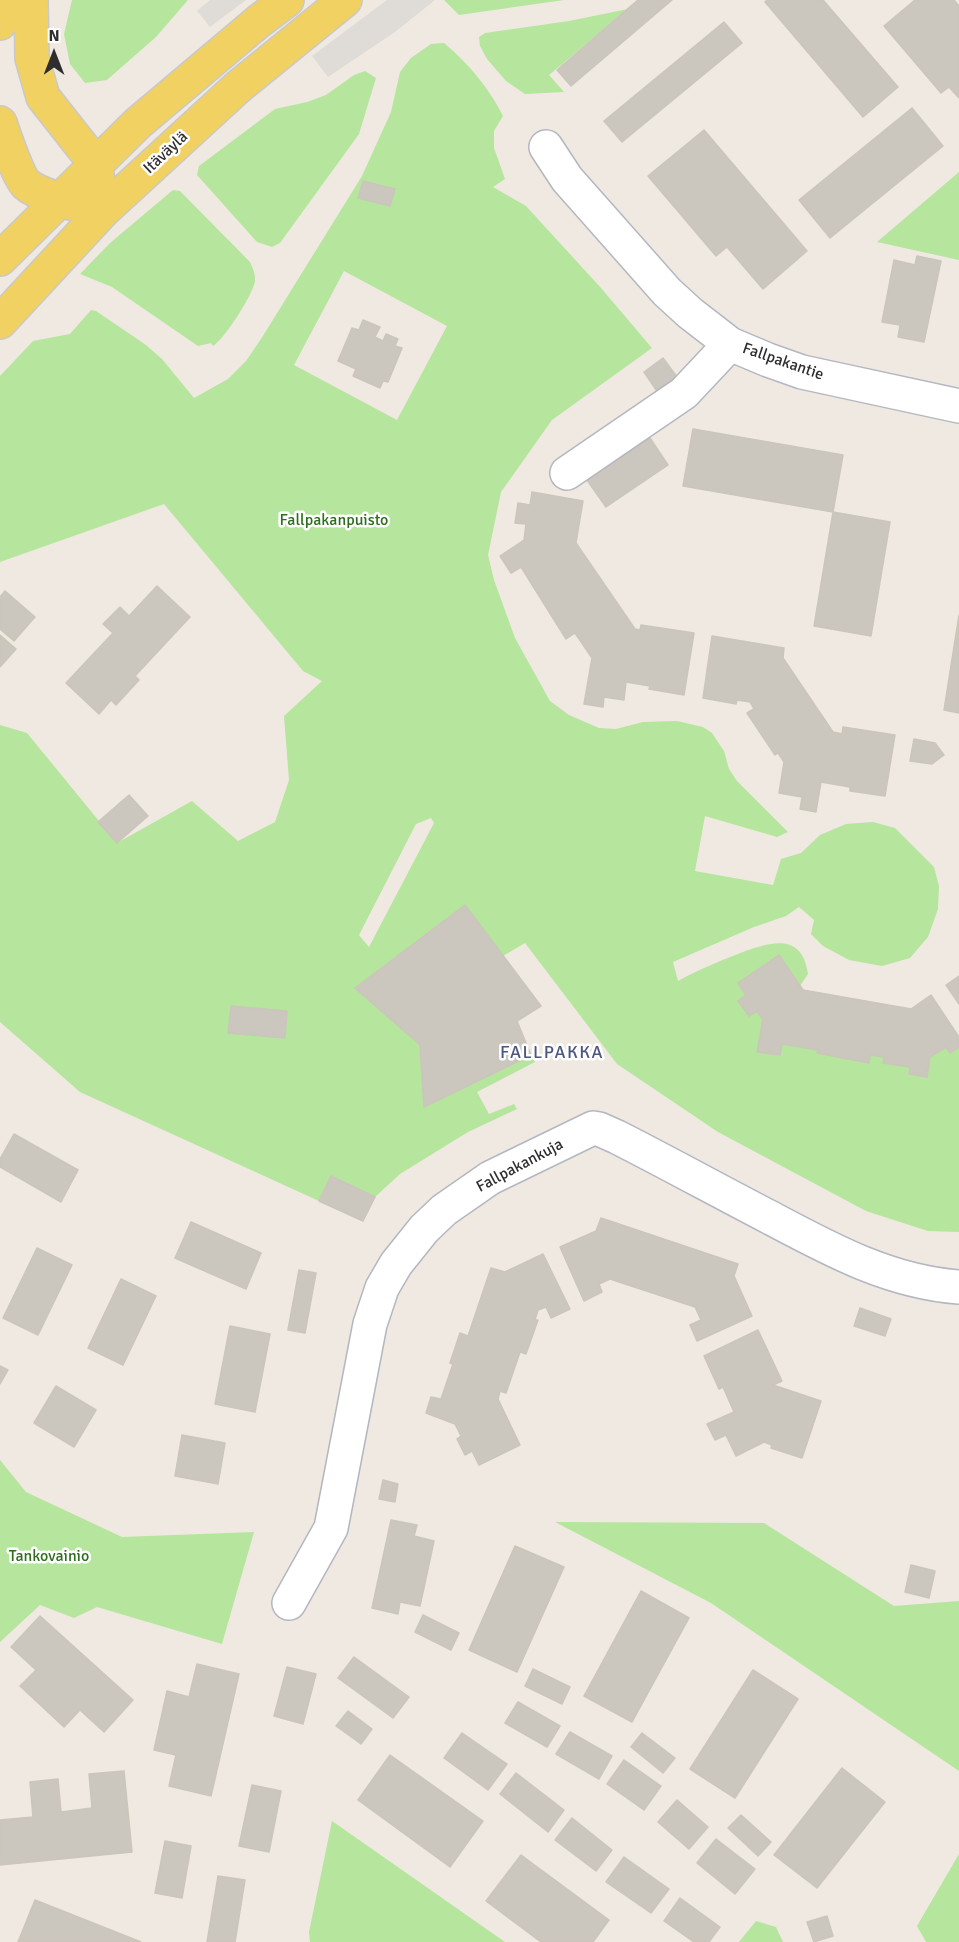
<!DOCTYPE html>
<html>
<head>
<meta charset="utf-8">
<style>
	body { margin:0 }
	#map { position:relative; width:959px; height:1942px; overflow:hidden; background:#efe9e1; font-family:Signika,sans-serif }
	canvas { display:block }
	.north { position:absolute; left:24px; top:24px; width:60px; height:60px; -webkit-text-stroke:4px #fff; paint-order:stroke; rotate:0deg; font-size:16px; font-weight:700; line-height:24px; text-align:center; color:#2e2e2e }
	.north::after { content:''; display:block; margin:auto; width:21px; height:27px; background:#2e2e2e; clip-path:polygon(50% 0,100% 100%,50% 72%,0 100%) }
</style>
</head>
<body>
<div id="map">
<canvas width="959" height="1942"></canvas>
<div class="north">N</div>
</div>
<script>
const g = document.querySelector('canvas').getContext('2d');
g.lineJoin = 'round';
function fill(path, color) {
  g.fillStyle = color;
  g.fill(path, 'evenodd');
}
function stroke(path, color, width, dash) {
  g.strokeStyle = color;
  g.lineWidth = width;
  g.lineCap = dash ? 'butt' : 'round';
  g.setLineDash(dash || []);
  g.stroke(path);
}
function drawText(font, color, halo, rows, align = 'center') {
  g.font = font + ' Signika,sans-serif';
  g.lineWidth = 5;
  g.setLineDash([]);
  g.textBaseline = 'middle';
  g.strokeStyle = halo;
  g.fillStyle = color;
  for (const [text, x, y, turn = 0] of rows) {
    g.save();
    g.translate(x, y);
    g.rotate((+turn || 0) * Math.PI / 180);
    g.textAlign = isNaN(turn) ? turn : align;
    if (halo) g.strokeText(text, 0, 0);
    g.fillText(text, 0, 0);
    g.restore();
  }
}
fill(new Path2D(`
	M72 0H188L156 37 107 80 85 83 70 64 64 34Z
	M444 0H564L459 15Z
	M628 9 549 75 564 92 525 94 506 81 487 59 480 46 479 37 485 33 569 21Z
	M444 43C467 62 490 89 503 116L494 131V148L505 179 493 187 526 206 601 288 652 348 552 420 501 492 488 555 494 580 515 638 550 701 569 715 599 728 616 729 643 722 677 721 703 727 712 733 724 751 729 769 737 781 788 832 777 837 705 816 695 871 773 885 781 859 801 853 820 835 846 824 873 822 895 828 934 867 939 886 938 909 928 937 910 958 882 966 849 960 823 946 811 934 814 920 799 907 786 916 754 927 673 962 678 981C698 970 717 962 738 954 767 943 802 930 808 974L800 986 738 983 746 995 738 1001 749 1016 757 1011 763 1020 758 1052 779 1055 782 1044 818 1050V1053L868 1062 870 1055 884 1057 883 1063 910 1067 909 1074 926 1077 930 1057 946 1047 950 1053 959 1047V1232L928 1231 866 1211 718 1132 617 1064 525 943 503 956 465 905 355 988 420 1045 424 1107 531 1055 535 1062 477 1092 489 1114 514 1104 517 1109 468 1132 400 1174 375 1197 331 1176 319 1201 80 1092 0 1022V725L27 733 117 843 192 801 238 841 275 822 289 780 284 716 322 681 303 671 164 504 0 562V376L33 341 70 334 91 310 96 311 146 345 162 359 194 398 228 379 246 361 261 339 362 176 391 112 400 72 411 58 431 44ZM344 271 447 326 397 420 294 365ZM431 818 434 823 369 947 359 935 416 824Z
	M365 71 376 78 359 134 280 243 272 247 257 242 197 175 199 166 275 109 307 102 326 95 354 75Z
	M959 172V260L877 242Z
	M173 190 180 191 250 262C253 269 257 277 254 285 249 300 225 338 213 346L211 343 198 346 112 287 80 274 110 243Z
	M0 1460 26 1492 122 1537 254 1532 222 1644 97 1607 74 1618 40 1605 0 1642Z
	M555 1522 764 1523 894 1606 959 1601V1771L711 1603Z
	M332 1821 505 1942H310L309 1932Z
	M959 1854V1942H926L917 1926Z
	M756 1921 776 1927 783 1942H739Z`), '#b6e59e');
fill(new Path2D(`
	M210 0H246L210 27 197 11Z
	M387 0H435L395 32 328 77 312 56Z`), '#dfdcd8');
const building = new Path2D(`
	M638 0H672L571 86 557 70Z
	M767 0H823L898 87 863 117 765 2Z
	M915 0H954L959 6V98L949 87 941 93 884 26Z
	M724 22 742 43 622 142 604 121Z
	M912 108 943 146 830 238 799 200Z
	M704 130 807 251 763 289 727 247 716 256 648 176Z
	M363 181 395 189 390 206 358 198Z
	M917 256 941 261 924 342 898 337 900 325 882 322 894 260 915 265Z
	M363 320 380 327 375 337 383 341 386 334 398 339 395 346 402 348 388 382 383 381 380 388 353 376 356 369 338 361 352 328 359 330Z
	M663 358 683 385 663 400 644 372Z
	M693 429 843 455 833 512 683 486Z
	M650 438 668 465 606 507 587 480Z
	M532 492 583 501 576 543 635 629 640 630 641 625 694 633 684 695 649 689 650 686 626 682 624 700 604 697 603 707 584 704 592 658 575 633 566 639 521 567 511 573 500 556 524 540 526 524 515 523 518 503 530 505Z
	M833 512 890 522 871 636 814 626Z
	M157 586 190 617 135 676 139 680 116 705 111 700 99 714 66 683 113 633 103 624 120 607 129 616Z
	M5 591 35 617 14 641 0 629V597Z
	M959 615V713L944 710Z
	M0 635 16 649 0 667Z
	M712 636 784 648 783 658 833 732 842 734 843 727 895 735 885 796 850 791V787L821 782 816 812 800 809 802 797 779 793 784 762 778 753 775 755 747 713 754 709 750 702 737 700 736 704 703 698Z
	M914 739 935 743 944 755 932 764 910 761Z
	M129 795 148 816 117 843 98 822Z
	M465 905 541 1006 517 1021 531 1055 424 1107 420 1045 355 988Z
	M779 955 803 990 911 1009 931 995 959 1037V1047L950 1053 946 1047 930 1057 927 1077 909 1074 910 1067 883 1063 884 1057 870 1055 869 1063 817 1053 818 1050 782 1044 780 1055 757 1052 763 1020 757 1011 749 1016 738 1001 746 995 738 983Z
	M959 976V1004L946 985Z
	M231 1006 287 1011 285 1038 228 1033Z
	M14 1134 78 1170 61 1202 0 1167V1159Z
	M331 1176 375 1197 363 1221 319 1201Z
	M601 1218 738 1264 734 1276 752 1316 697 1341 690 1325 701 1320 695 1307 610 1279 599 1284 602 1292 584 1301 560 1247 596 1231Z
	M191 1222 261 1253 246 1289 175 1258Z
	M37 1248 72 1265 38 1335 3 1318Z
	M543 1254 570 1309 551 1318 546 1307 538 1310 535 1320H538L526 1354 520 1352 506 1393 500 1391 498 1399 520 1445 479 1465 472 1451 465 1455 457 1439 461 1436 455 1424 426 1413 431 1397 441 1399 453 1364 450 1363 460 1333 468 1336 491 1268 505 1272Z
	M299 1270 316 1273 305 1333 288 1330Z
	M121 1279 156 1296 123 1365 88 1348Z
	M860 1308 891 1319 885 1336 854 1326Z
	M230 1326 270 1334 255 1412 215 1404Z
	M758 1330 782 1381 773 1385 821 1401 802 1458 771 1448 772 1445 764 1442 736 1456 726 1435 715 1440 707 1424 734 1412 723 1387 719 1389 704 1356Z
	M0 1366 8 1370 0 1384Z
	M56 1386 96 1410 74 1447 34 1423Z
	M182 1435 225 1443 218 1484 175 1476Z
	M383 1480 398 1484 395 1502 379 1499Z
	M391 1520 417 1525 414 1536 434 1541 420 1606 400 1602 398 1614 372 1608Z
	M515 1546 564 1567 517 1672 469 1650Z
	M911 1565 935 1571 929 1598 905 1592Z
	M641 1591 689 1618 632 1722 584 1696Z
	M423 1615 459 1633 451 1650 415 1632Z
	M40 1616 133 1700 104 1732 80 1710 64 1727 20 1686 36 1670 11 1647Z
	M354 1657 409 1697 393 1718 338 1678Z
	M197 1664 239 1674 211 1796 169 1786 176 1755 154 1750 167 1691 189 1697Z
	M287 1667 316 1674 303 1724 274 1716Z
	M533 1669 570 1687 562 1704 525 1686Z
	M753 1670 798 1699 735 1798 690 1769Z
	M518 1702 560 1726 547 1747 505 1723Z
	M348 1711 372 1729 361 1744 336 1726Z
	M570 1732 612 1756 599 1779 556 1754Z
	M462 1733 507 1764 488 1790 444 1758Z
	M642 1733 675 1758 663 1773 631 1747Z
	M390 1755 483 1821 450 1867 358 1800Z
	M624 1760 661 1786 644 1810 607 1784Z
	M842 1768 885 1802 817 1888 774 1855Z
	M124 1771 132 1852 0 1865V1820L33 1817 30 1782 58 1779 61 1812 92 1808 89 1774Z
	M516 1773 564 1810 548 1832 500 1794Z
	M252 1785 281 1791 269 1852 239 1846Z
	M677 1800 708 1827 689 1849 658 1822Z
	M741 1815 771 1842 758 1856 728 1828Z
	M572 1818 612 1850 596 1871 555 1840Z
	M716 1839 755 1869 735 1894 697 1863Z
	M165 1841 191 1846 182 1898 155 1893Z
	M521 1855 609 1920 593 1942H541L486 1901Z
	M624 1857 669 1889 651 1913 606 1882Z
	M218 1876 245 1880 235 1942H207Z
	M680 1898 720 1927 709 1942H694L664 1921Z
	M35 1900 141 1942H18Z
	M827 1916 833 1936 814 1942 807 1922Z`);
fill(building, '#cbc7bf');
stroke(building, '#cbc5ba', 1.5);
const minor = new Path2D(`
	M546 147 567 179 667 292 690 313 730 344 768 360 802 372 959 406
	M567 473 684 393 730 344
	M289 1603 331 1528 370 1324 382 1288 396 1264 424 1229 444 1210 490 1178 593 1128 599 1129 617 1137C668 1163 719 1191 771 1218 831 1250 890 1282 959 1287`);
const major = new Path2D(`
	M31 0 32 58 43 97 95 163 99 186
	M0 23 1 19 21 0
	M0 123C4 135 18 176 26 184 36 193 65 202 78 205
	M0 259 138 123 259 21 287 0
	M0 322 103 211 238 87 345 0`);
stroke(minor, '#b4b7c1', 36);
stroke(major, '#c9c9c9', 36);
stroke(minor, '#fff', 33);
stroke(major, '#f2d163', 33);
drawText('16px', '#2e2e2e', '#fff', [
	["Itäväylä",166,153,-43],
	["Fallpakantie",783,362,19],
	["Fallpakankuja",520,1166,-28]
]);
drawText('16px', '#2c6e1b', '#fff', [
	["Fallpakanpuisto",334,521],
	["Tankovainio",49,1557]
]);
g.letterSpacing = '1.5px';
drawText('18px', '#4d5680', '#fff', [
	["FALLPAKKA",552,1053]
]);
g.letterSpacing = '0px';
</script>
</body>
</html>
